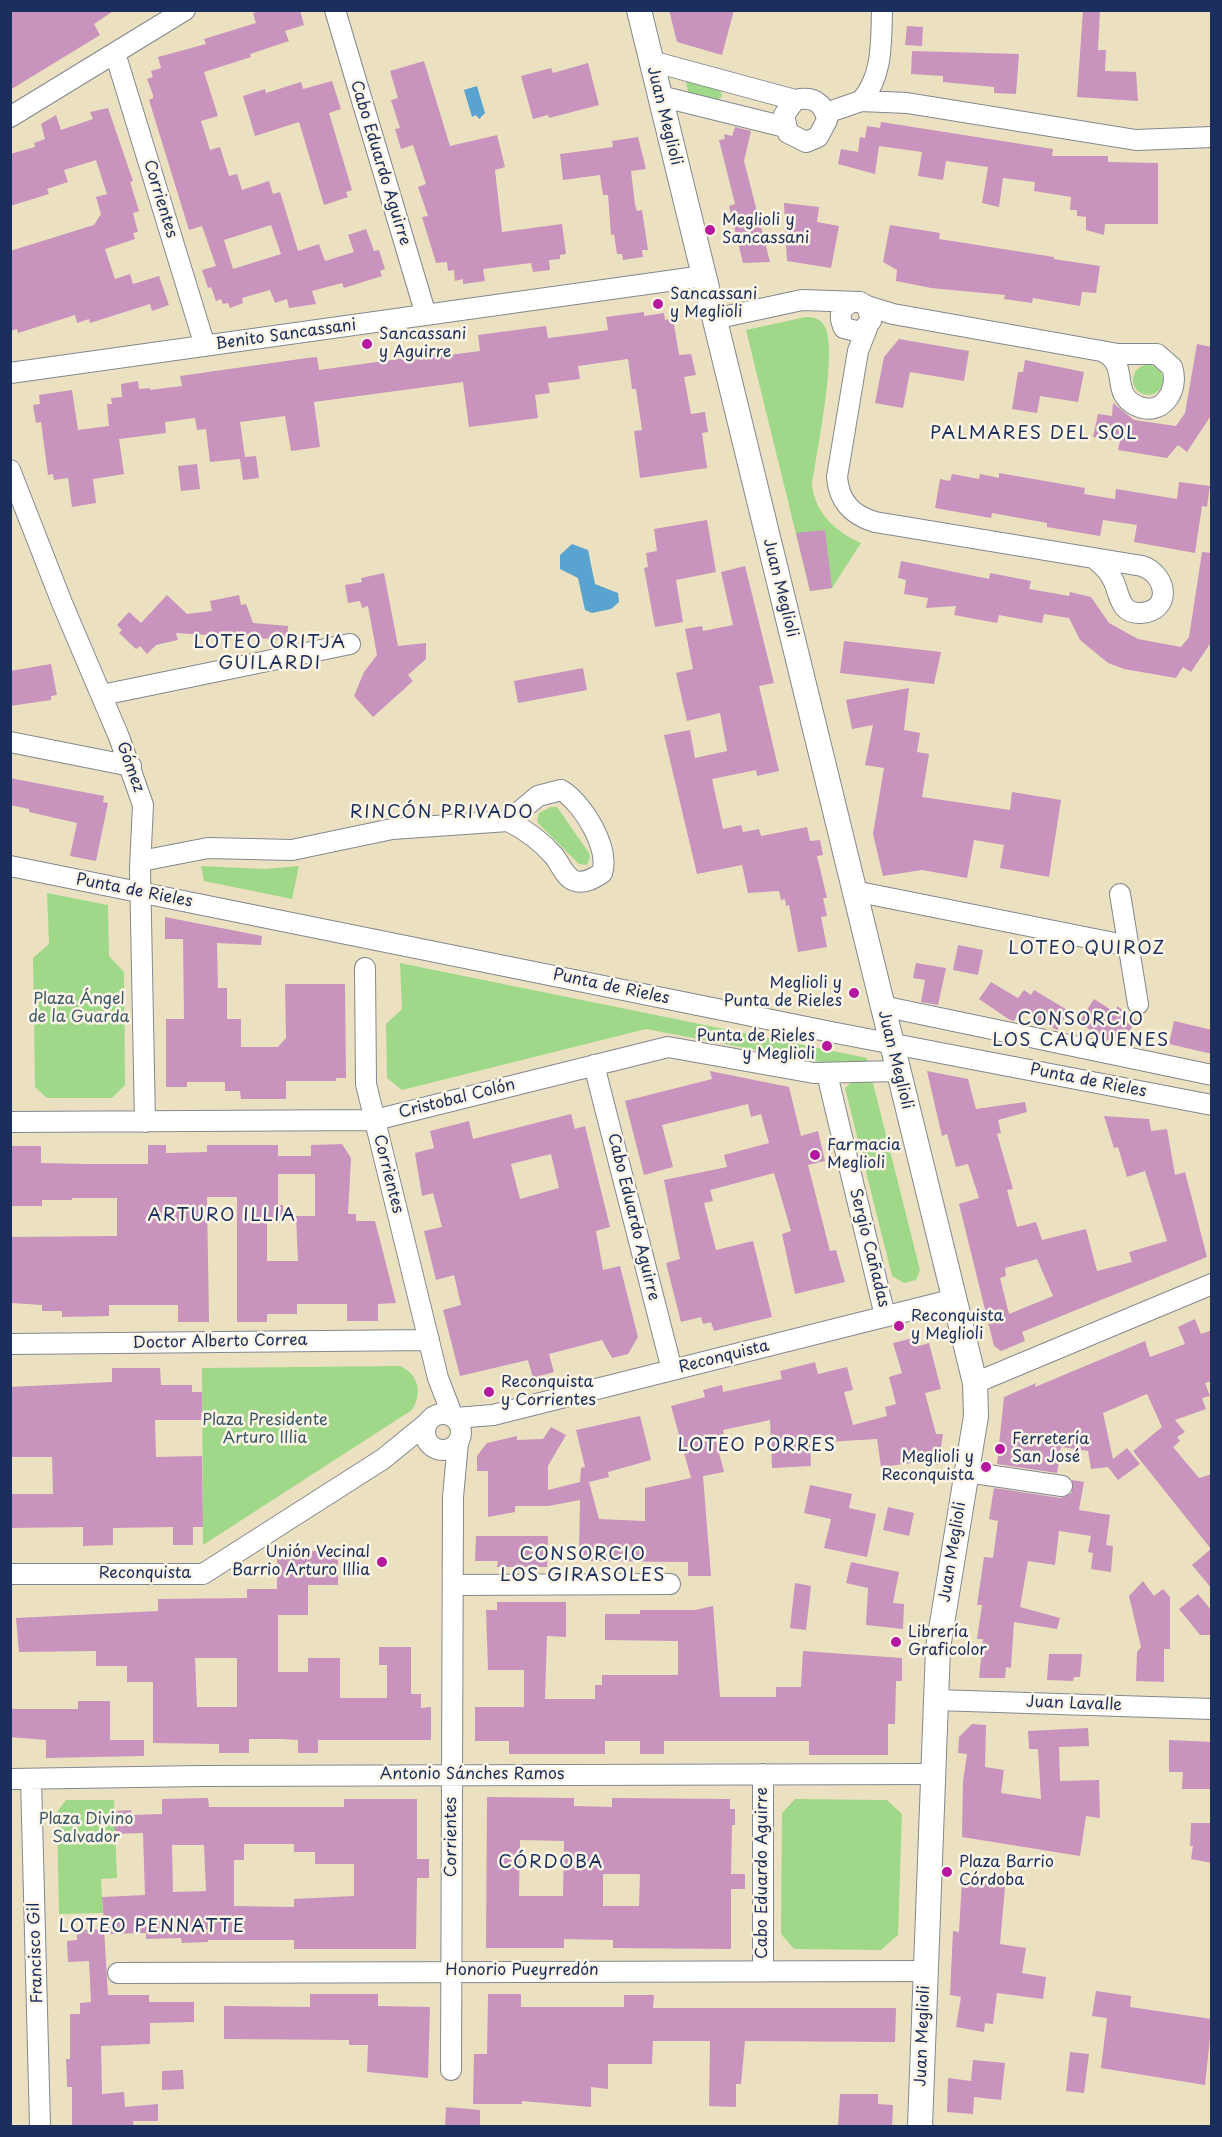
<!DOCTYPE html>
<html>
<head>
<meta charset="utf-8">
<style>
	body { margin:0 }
	#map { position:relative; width:1222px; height:2137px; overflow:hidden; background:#ebe1c0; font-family:"Playpen Sans",sans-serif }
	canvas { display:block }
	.frame { position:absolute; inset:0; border:12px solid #1b2f5e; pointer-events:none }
</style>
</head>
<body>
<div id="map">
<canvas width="1222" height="2137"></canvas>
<div class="frame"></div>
</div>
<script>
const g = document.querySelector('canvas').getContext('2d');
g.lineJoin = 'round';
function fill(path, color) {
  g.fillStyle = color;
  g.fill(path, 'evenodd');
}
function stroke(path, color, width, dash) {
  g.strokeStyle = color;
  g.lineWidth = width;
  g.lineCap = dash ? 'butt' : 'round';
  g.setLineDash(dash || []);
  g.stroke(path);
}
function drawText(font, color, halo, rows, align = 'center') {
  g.font = font + ' "Playpen Sans",sans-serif';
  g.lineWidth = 5;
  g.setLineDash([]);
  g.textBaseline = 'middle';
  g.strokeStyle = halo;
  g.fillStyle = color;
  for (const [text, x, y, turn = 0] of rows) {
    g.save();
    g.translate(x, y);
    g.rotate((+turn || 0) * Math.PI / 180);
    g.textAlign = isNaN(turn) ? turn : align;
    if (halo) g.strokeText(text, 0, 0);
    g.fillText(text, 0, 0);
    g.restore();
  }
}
fill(new Path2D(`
	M685 77 720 87 722 96 717 101 689 96Z
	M806 317C814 317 821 319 825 327 838 351 816 454 812 485 815 513 836 532 861 543L832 588 810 591 746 330Z
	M1133 380a15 15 0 1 1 30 0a15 15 0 1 1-30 0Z
	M551 807H557L589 853 590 857 587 865 579 864 537 822 539 813Z
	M201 866 265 869 299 866 292 899 204 881Z
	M47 893 108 905 109 956 124 972 125 1085 112 1098H47L35 1087 33 958 49 944Z
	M400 963 867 1058 868 1064 851 1068 646 1029 402 1090 387 1078 386 1024 402 1009Z
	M865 1079 873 1083 920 1270 916 1280 904 1283 892 1276 845 1088 854 1080Z
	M400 1366C418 1374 423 1392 412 1410L203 1545 202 1368Z
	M795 1799 887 1800 902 1814 898 1935 881 1950 794 1949 781 1934 782 1813Z
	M66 1800H114L117 1878 101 1879 103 1913 59 1914 57 1812Z`), '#a0d889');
fill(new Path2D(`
	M477 86 485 113 479 119 476 115 472 117 464 90Z
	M572 544 588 550 595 584 618 593 619 602 611 609 592 613 585 610 578 578 560 569V555Z`), '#59a3d0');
fill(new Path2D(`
	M10 10H115L94 24 100 35 10 90Z
	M262 10H300L304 25 285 31 289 41 250 54 251 57 204 72 218 116 201 121 210 150 220 147 229 176 237 174 242 190 269 181 273 194 280 192 298 251 319 244 325 261 354 252 348 235 366 229 374 251 379 250 385 269 380 271 382 276 344 288 342 283 312 291 316 304 289 308 287 299 275 303 270 290 242 298 243 303 230 308 228 303 223 304 221 299 216 301 211 287 208 288 202 270 216 266 202 226 189 230 149 100 153 98V95L147 79 153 77 151 71 161 68 158 57 206 44 204 39 256 23 253 13ZM271 225 281 254 233 269 224 240Z
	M669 10H734L722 55 677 42Z
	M1083 10H1100L1098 50H1106L1105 71 1136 72 1138 101 1077 97Z
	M907 26 923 27 922 46 905 45Z
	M912 51 1019 54 1016 94 994 93V87L943 82V76L911 74Z
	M424 61 450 146 497 135 505 167 495 170 502 232 562 224 566 254 560 255V259L549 260 550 270 533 272 531 263 483 269 485 281 463 284V279L455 281 454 270 448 271 447 262 436 263 422 217 428 216 418 187 426 184 413 145 401 149 395 129 400 128 391 100 398 98 390 71Z
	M588 63 599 105 549 118 548 115 533 119 521 76 551 68 553 73Z
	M332 81 341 109 329 113 352 190 346 192 348 197 324 205 299 122 255 136 243 96 265 89 266 93 301 82 303 89Z
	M108 108 133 181 130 182 139 211 133 213 138 232 133 233 135 239 105 249 115 279 130 274 133 284 159 276 169 305 152 311 150 304 90 323 89 319 77 323 75 315 18 333 17 329 10 331V251L94 225 101 214 96 197 107 194 96 160 64 170 68 182 47 189 49 194 10 206V154L35 147 34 143 45 139 41 124 56 115 61 130 93 119 90 112Z
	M881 122 1053 149 1052 156H1108V162L1158 163V224H1105L1104 235 1086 230V217L1077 216V210H1070L1071 197 1034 191 1035 182 1003 178 999 207 982 203 988 167 946 161 943 180 918 176 922 152 879 146 875 174 838 164 841 149 858 152 860 137 865 138 867 126 880 128Z
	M735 127 751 131 744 161 770 262 743 263 729 206 735 204 719 140 725 139 724 134 732 136Z
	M638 137 646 169 631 171 635 205 637 211 642 210 648 250H642L643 257 623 260 622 254H617L614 234 611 235 608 195H603L600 175 563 180 560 154 613 147 612 141Z
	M784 203 819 207 817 222 839 226 831 268 787 261Z
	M890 225 940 233 939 239 1054 257V259L1100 266 1096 293 1082 292 1080 306 1033 298 1032 303 1004 299 1005 295 931 288 896 281 897 270 883 262Z
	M644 312V316L664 313 665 320 673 318 679 355 691 354 696 375 684 377 691 414 705 412 708 432 702 433 707 468 640 478 634 431 642 430 636 389H632L628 359 578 366 580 379 548 383 550 393 535 395 538 418 469 427 463 382 314 402 320 447 291 451 285 416 240 422 245 457 256 456 259 478 243 480 240 459 210 462 206 429 197 430 195 418 165 422 166 433 119 439 124 474 93 479 96 503 72 507 68 478 54 480 53 474 48 475 41 422 36 423 33 405 40 404 39 395 72 390 78 430 109 426 107 404H112L111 398 122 397 121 384 138 381 139 389 150 388V390L182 386 180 376 307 358 317 357 319 370 449 352V355L480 351 478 335 546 326 548 338 588 333 608 330 606 317Z
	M899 339 969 351 964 381 910 372 903 408 875 403 884 357Z
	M1197 344 1212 347V410L1210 417 1187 452 1178 445 1167 458 1118 450 1120 441 1093 437 1098 414 1112 416 1113 403 1134 420 1176 426 1185 413Z
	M1025 360 1084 372 1078 402 1040 396 1037 413 1012 409 1018 372H1023Z
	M197 464 200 489 181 491 178 466Z
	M999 473 1085 488 1084 494 1115 499 1116 489 1177 499 1179 482 1210 486 1207 507 1202 506 1195 553 1134 542 1137 525 1103 520 1100 536 1047 527V523L992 513 991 518 935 508 940 479 950 481 952 474 979 479 980 474 999 478Z
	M707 520 716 572 676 580 683 622 655 627 644 568 648 567 646 553 657 551 654 529Z
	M825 530 832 588 810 591 796 533Z
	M1202 552 1212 553V641L1191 672 1183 667 1176 678 1124 669 1108 663 1080 640 1069 618 1044 614 1042 623 999 615 997 623 954 615 956 606 926 608 928 598 904 594 906 580 898 578 901 561 989 579 990 573 1031 581 1029 589 1069 596 1070 592 1091 597 1109 623 1138 639 1181 647 1189 637Z
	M745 566 774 683 759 686 779 771 757 776 756 770 712 779 723 829 741 825 743 832 759 829 761 836 807 827 810 841 820 840 823 855 817 856 827 898H823L827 916 821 917 827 947 798 952 789 905 786 906 785 899 781 900 779 891 748 893 742 865 697 874 664 735 690 730 695 758 727 751 720 713 687 721 676 673 693 669 685 629 702 626 703 631 733 625 721 572Z
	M384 573 398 646 426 643V659L408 675 413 681 373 717 354 696 364 672 377 655 368 606 362 608 360 601 348 603 345 585 362 582 361 578Z
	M167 595 187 614 212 611 210 601 239 595 241 605 246 604 253 623 288 626 287 640 176 633 178 640 156 645 147 654 140 646 136 649 119 633 122 630 117 625 129 612 141 623Z
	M844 641 941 652 934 684 840 673Z
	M51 664 57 695 51 696V700L10 706V671Z
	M583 668 587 690 518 703 514 681Z
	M909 688 904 730 920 733 917 752 929 754 922 797 1010 810 1012 792 1061 800 1049 877 1000 868 1004 845 974 840 967 878 922 870 883 876 873 834 884 768 865 765 873 725 852 729 846 700Z
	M10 778 104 796 103 802 108 803 96 861 70 856 77 823 29 812V809L10 805Z
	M165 917 262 936 261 945 217 943 218 988H227V1019H241V1047H278L286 1038 285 984H345L346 1078H336V1081H286V1099H241L240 1091H225V1082H187V1087H166V1019H184L183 939H165Z
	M958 945 983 950 978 975 953 970Z
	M916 963 946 968 938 1005 921 1002 925 980 913 978Z
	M991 982 1018 998 1024 990 1031 995 1034 990 1069 1011 1057 1030 1020 1011 1014 1021 1010 1020 979 999Z
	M1094 999 1116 1013 1117 1006 1137 1020 1121 1044 1110 1039 1106 1041 1079 1022Z
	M1174 1021 1212 1030V1054L1169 1044Z
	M710 1071 789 1087 801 1136 818 1131 825 1161 808 1165 830 1251 836 1250 845 1282 795 1294 782 1234 791 1231 774 1173 710 1190 713 1201 704 1203 716 1250 753 1241 772 1317 714 1331 711 1322 703 1324 701 1317 681 1322 666 1263 680 1259 664 1180 727 1167 724 1155 769 1143 761 1114 751 1117 748 1104 662 1125 673 1167 644 1175 625 1101 712 1079Z
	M927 1071 968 1079 976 1109 1025 1102 1027 1112 998 1120 1001 1133 997 1134 1013 1189 1007 1190 1017 1227 1036 1222 1042 1240 1086 1229 1097 1271 1132 1262 1129 1252 1167 1241 1145 1171 1127 1177 1118 1147 1114 1148 1104 1116 1149 1119 1151 1131 1167 1129 1175 1175 1185 1172 1207 1257 1022 1332 1025 1341 1001 1351 994 1346 959 1204 979 1198 968 1164 956 1167 947 1134 942 1136ZM1037 1259 1053 1296 1009 1314 1000 1278 1006 1276 1005 1268Z
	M571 1114 575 1129 585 1126 610 1227 596 1231 603 1270 620 1266 638 1337 628 1354 612 1358 602 1340 549 1354 554 1372 533 1378 528 1360 460 1376 443 1310 461 1305 454 1275 436 1280 424 1231 442 1227 433 1193 422 1196 415 1153 434 1148 430 1131 469 1121 473 1139ZM551 1154 559 1188 520 1199 511 1164Z
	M342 1144 351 1158 348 1214H356V1221H375L396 1303 378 1304V1321H347V1304H297V1314H267V1322H237V1197H207L209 1322H178V1305H109V1316L62 1317V1311H42V1305L12 1303 10 1237 117 1236V1198H72V1200H42V1206H10L11 1146H41V1163L86 1164H148V1145H166V1153L207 1152V1145H278V1156H311V1145ZM278 1174H315V1216H296L298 1261H267V1223H283V1205H278Z
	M1195 1319 1201 1334 1212 1330V1381L1205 1383 1210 1396 1202 1398 1206 1409 1175 1420 1185 1432 1177 1437 1180 1441 1173 1447 1199 1478 1212 1474V1589L1192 1565 1211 1549 1133 1451 1162 1427 1147 1394 1103 1413 1113 1459 1127 1448 1140 1464 1118 1480 1108 1467 1091 1469 1088 1451 1061 1447 1057 1473 997 1464 1004 1397 1036 1383 1035 1387 1145 1341 1150 1357 1185 1344 1178 1327Z
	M917 1337 919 1346 929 1343 941 1389 925 1393 936 1434H943L938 1465 919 1462 881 1467 877 1439 810 1443 811 1466 772 1468 770 1420 723 1430 724 1434 715 1437 724 1472 703 1476 711 1576H688V1562L586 1561V1555H579L580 1500 548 1506H515V1512L488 1517V1471H477V1456L487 1443 517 1436V1440L543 1439 551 1427 566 1435 548 1466V1490L580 1482 581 1468 585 1467 576 1430 640 1416 651 1460 608 1472 609 1477 589 1482 599 1519 645 1521V1488L691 1478 671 1406 705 1397 703 1390 722 1385 723 1392 782 1379 780 1371 815 1362 818 1374 847 1367 853 1390 844 1392 853 1425 887 1416 885 1407 896 1404 889 1377 902 1373 893 1343Z
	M112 1368H160L161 1385H192V1392H202V1420H155L156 1457 202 1456 203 1527H193V1545H173V1527L113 1528V1545L83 1546V1527L10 1528V1494H53L52 1457H12L10 1387 112 1382Z
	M1072 1480 1084 1482 1079 1510 1110 1515 1106 1545 1113 1546 1111 1572 1091 1569 1093 1553 1088 1552 1091 1536 1059 1531 1055 1565 1028 1561 1020 1607 1060 1618 1057 1629 1014 1622 1011 1668 1006 1667 1005 1678H979L983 1639H977L982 1605H977L984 1557 993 1558 998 1521 989 1519 994 1488 1061 1498 1072 1493Z
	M810 1485 852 1494 849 1508 876 1514 867 1557 824 1548 831 1519 804 1513Z
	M888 1507 914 1513 909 1536 883 1530Z
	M476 1536H548L547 1567H497L498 1561H475Z
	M295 1551H329V1557H338V1585H308V1615H278V1672H308V1658H340V1698H387V1665H379V1647H411V1694H421V1708L431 1707V1740H318V1753H298V1740L283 1739H249V1753H219V1744L153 1743V1682H127V1666H96V1651L19 1652 16 1618 158 1611V1599L247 1598V1589H277V1558H295ZM195 1658H237V1707H197Z
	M851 1562 899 1572 893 1603 904 1604 903 1629 866 1625 868 1588 846 1583Z
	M1143 1581 1154 1596 1163 1589 1170 1597V1649H1164V1682L1136 1681 1137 1652 1141 1647 1129 1596Z
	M795 1583 811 1586 806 1630 790 1628Z
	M1198 1594 1212 1611V1635H1200L1179 1609Z
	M497 1602H566V1637L547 1636 545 1699H595V1685H602V1675H678V1641L605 1640V1614H640V1610H695L713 1606 720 1697H776V1687H801L803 1651 902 1658V1681H896L895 1724H888V1755H809V1741H664V1754H640V1741H605V1754H509V1741H475V1707H524V1670H488L486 1610H497Z
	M1049 1654H1082L1080 1677H1074L1073 1681 1047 1680Z
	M78 1701H110V1740H144V1756L46 1758V1740L10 1737V1709H78Z
	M972 1724 986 1725 985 1767 1004 1770 1001 1793 1041 1799 1038 1749H1029L1028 1731 1088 1728 1089 1746 1059 1747 1060 1781 1099 1780 1100 1818 1086 1816 1080 1856 962 1837 963 1782 967 1754 958 1753 959 1737Z
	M1169 1740 1212 1742V1789H1182L1183 1772H1169Z
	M487 1797 574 1798V1806L612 1807V1798L730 1799V1809H735V1825H732L731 1874H745V1889H731V1949L613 1948V1940L564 1939V1948H486ZM520 1840 564 1841 563 1896H519ZM603 1874H640L639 1906H603Z
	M208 1798 209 1807H344V1799H417V1859H429V1878H417L416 1949H294V1940H208V1942L182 1943 181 1938 146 1939V1933L105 1934 102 1897 145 1895 143 1833 115 1834 114 1811 131 1810 132 1815 162 1814V1799ZM244 1844H294V1852H315V1864H354V1896L294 1899V1907L234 1906V1860H244ZM172 1845H204L206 1891 173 1892Z
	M1191 1823H1212V1863L1191 1859 1193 1846H1190Z
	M962 1880 1005 1887 1000 1944 1026 1948 1022 1973 1046 1977 1043 1999 997 1993 993 2024 985 2023 984 2032 956 2027 961 1997 950 1995 953 1931 959 1932Z
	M104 1929 108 1995H149V2002H194V2022L150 2023V2044L101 2046 102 2094 124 2092 125 2107 158 2104V2121H133L134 2127H72V2087H67V2079L66 2059H70V2014H80V2003L91 2002 89 1961 68 1962 67 1941 77 1940V1930Z
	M1096 1991 1131 1996 1130 2007 1212 2019 1205 2085 1101 2068 1107 2018 1092 2016Z
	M310 1994H378V2006L430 2007 428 2078 367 2072 368 2045H349V2040L224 2039V2006L310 2007Z
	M488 1994H521V2007H624V1995H654L653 2008H896L895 2042 745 2041 741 2084H736V2107L709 2106 710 2041H653L652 2064H608V2089L591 2087V2107L522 2101V2104H473L474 2054H487Z
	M1070 2052 1089 2054 1084 2093 1066 2091Z
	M973 2060 1005 2063 1001 2100 974 2097 973 2114 947 2112 948 2078 971 2081Z
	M183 2070 184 2089 162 2090V2071Z
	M840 2094H878V2104L893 2105 892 2127H838Z
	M446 2107 480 2110V2127H445Z`), '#c893bd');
const minor = new Path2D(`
	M335 10 426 315
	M882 10C881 43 883 76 861 101L907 103 1136 140 1212 137
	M115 53 205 346
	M651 61 795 100C812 96 824 102 827 120L818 137 806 142 788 133 784 115 795 100
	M660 96 785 127
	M826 113 861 101
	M10 117 185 10
	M867 306 893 314 1118 354H1157L1172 367C1180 390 1162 419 1135 405 1110 392 1130 366 1104 352
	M714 319 802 300 860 302 867 306 871 321 860 332 844 328C838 316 840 308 852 302
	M867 328 858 351 837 477C839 502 852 515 875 522L1142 566C1168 575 1172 611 1141 613 1120 614 1120 596 1114 582 1110 573 1104 566 1096 560
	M10 373 704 276
	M10 470 62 603 119 737 143 805 140 868 145 1122
	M102 695 350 644
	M10 742 131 766
	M141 861 208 848 292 850 392 829 508 821 538 796 561 790C583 803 610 848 602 873 594 878 585 884 575 881 564 877 560 863 554 856 540 840 526 830 508 821
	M10 866 831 1032 1212 1105
	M854 891 1129 946
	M1120 894 1138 1004
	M365 968 366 1084 438 1378 453 1417
	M882 1006 1212 1075
	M594 1065 672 1370
	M827 1074 885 1316
	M10 1122 375 1120 668 1047 814 1073 897 1071
	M10 1344 429 1340
	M975 1383 1212 1284
	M425 1432a18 18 0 1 1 36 0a18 18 0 1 1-36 0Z
	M455 1418 493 1415 955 1299
	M967 1472 1062 1486
	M10 1574H203L383 1459 426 1424
	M453 1585 670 1584
	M936 1700 1212 1709
	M763 1774V1971
	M10 1779 200 1776 933 1774
	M31 1779 40 2126
	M118 1973 926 1971
	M451 2070 453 1497 458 1442`);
const major = new Path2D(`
	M639 10 975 1383 976 1416 938 1648 920 2126`);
stroke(minor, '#83888f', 22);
stroke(major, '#83888f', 26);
stroke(minor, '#fff', 20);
stroke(major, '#fff', 24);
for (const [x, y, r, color] of [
	[710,230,6,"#b5179e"],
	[658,304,6,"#b5179e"],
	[367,344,6,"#b5179e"],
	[854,993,6,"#b5179e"],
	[827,1046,6,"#b5179e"],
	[815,1155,6,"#b5179e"],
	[899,1326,6,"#b5179e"],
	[489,1392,6,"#b5179e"],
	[1000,1449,6,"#b5179e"],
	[986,1467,6,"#b5179e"],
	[382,1562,6,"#b5179e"],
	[896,1642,6,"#b5179e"],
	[947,1872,6,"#b5179e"]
]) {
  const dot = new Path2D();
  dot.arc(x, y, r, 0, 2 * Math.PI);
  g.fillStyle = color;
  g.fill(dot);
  stroke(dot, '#fcf5e5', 2);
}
drawText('16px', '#1b2f5e', '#fcf5e5', [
	["Juan Meglioli",664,116,76],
	["Cabo Eduardo Aguirre",380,163,73],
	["Corrientes",160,199,73],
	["Benito Sancassani",286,335,-8],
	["Juan Meglioli",780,588,76],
	["Gómez",130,767,70],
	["Punta de Rieles",134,891,11],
	["Punta de Rieles",611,987,12],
	["Juan Meglioli",895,1060,76],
	["Punta de Rieles",1088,1081,11],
	["Cristobal Colón",457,1099,-14],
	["Corrientes",388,1174,76],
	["Cabo Eduardo Aguirre",633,1217,76],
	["Sergio Cañadas",869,1248,76],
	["Doctor Alberto Correa",220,1342,-1],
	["Reconquista",724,1357,-14],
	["Juan Meglioli",953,1552,-81],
	["Reconquista",145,1574],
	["Juan Lavalle",1074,1704,2],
	["Antonio Sánches Ramos",472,1775],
	["Corrientes",452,1837,-90],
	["Cabo Eduardo Aguirre",763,1873,-90],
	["Francisco Gil",36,1953,-92],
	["Honorio Pueyrredón",522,1971],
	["Juan Meglioli",923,2036,-88]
]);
drawText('16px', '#1b2f5e', '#fcf5e5', [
	["Meglioli y",722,221],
	["Sancassani",722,239],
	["Sancassani",670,295],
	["y Meglioli",670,313],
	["Sancassani",379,335],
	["y Aguirre",379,353],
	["Meglioli y",842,984,"right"],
	["Punta de Rieles",842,1002,"right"],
	["Punta de Rieles",815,1037,"right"],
	["y Meglioli",815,1055,"right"],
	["Farmacia",827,1146],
	["Meglioli",827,1164],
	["Reconquista",911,1317],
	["y Meglioli",911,1335],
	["Reconquista",501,1383],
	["y Corrientes",501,1401],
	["Ferretería",1012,1440],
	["San José",1012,1458],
	["Meglioli y",974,1458,"right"],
	["Reconquista",974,1476,"right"],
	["Unión Vecinal",370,1553,"right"],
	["Barrio Arturo Illia",370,1571,"right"],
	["Librería",908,1633],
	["Graficolor",908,1651],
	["Plaza Barrio",959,1863],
	["Córdoba",959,1881]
], 'left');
drawText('16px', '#3c5969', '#fcf5e5', [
	["Plaza Ángel",79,1000],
	["de la Guarda",79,1018],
	["Plaza Presidente",265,1421],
	["Arturo Illia",265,1439],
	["Plaza Divino",86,1820],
	["Salvador",86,1838]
]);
g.letterSpacing = '1.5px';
drawText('18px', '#1b2f5e', '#fcf5e5', [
	["PALMARES DEL SOL",1034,434],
	["LOTEO ORITJA",270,643],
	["GUILARDI",270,664],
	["RINCÓN PRIVADO",442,813],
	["LOTEO QUIROZ",1087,949],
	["CONSORCIO",1081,1020],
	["LOS CAUQUENES",1081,1041],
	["ARTURO ILLIA",222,1216],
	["LOTEO PORRES",757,1446],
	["CONSORCIO",583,1555],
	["LOS GIRASOLES",583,1576],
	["CÓRDOBA",551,1863],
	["LOTEO PENNATTE",152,1927]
]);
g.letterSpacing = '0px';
</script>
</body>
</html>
